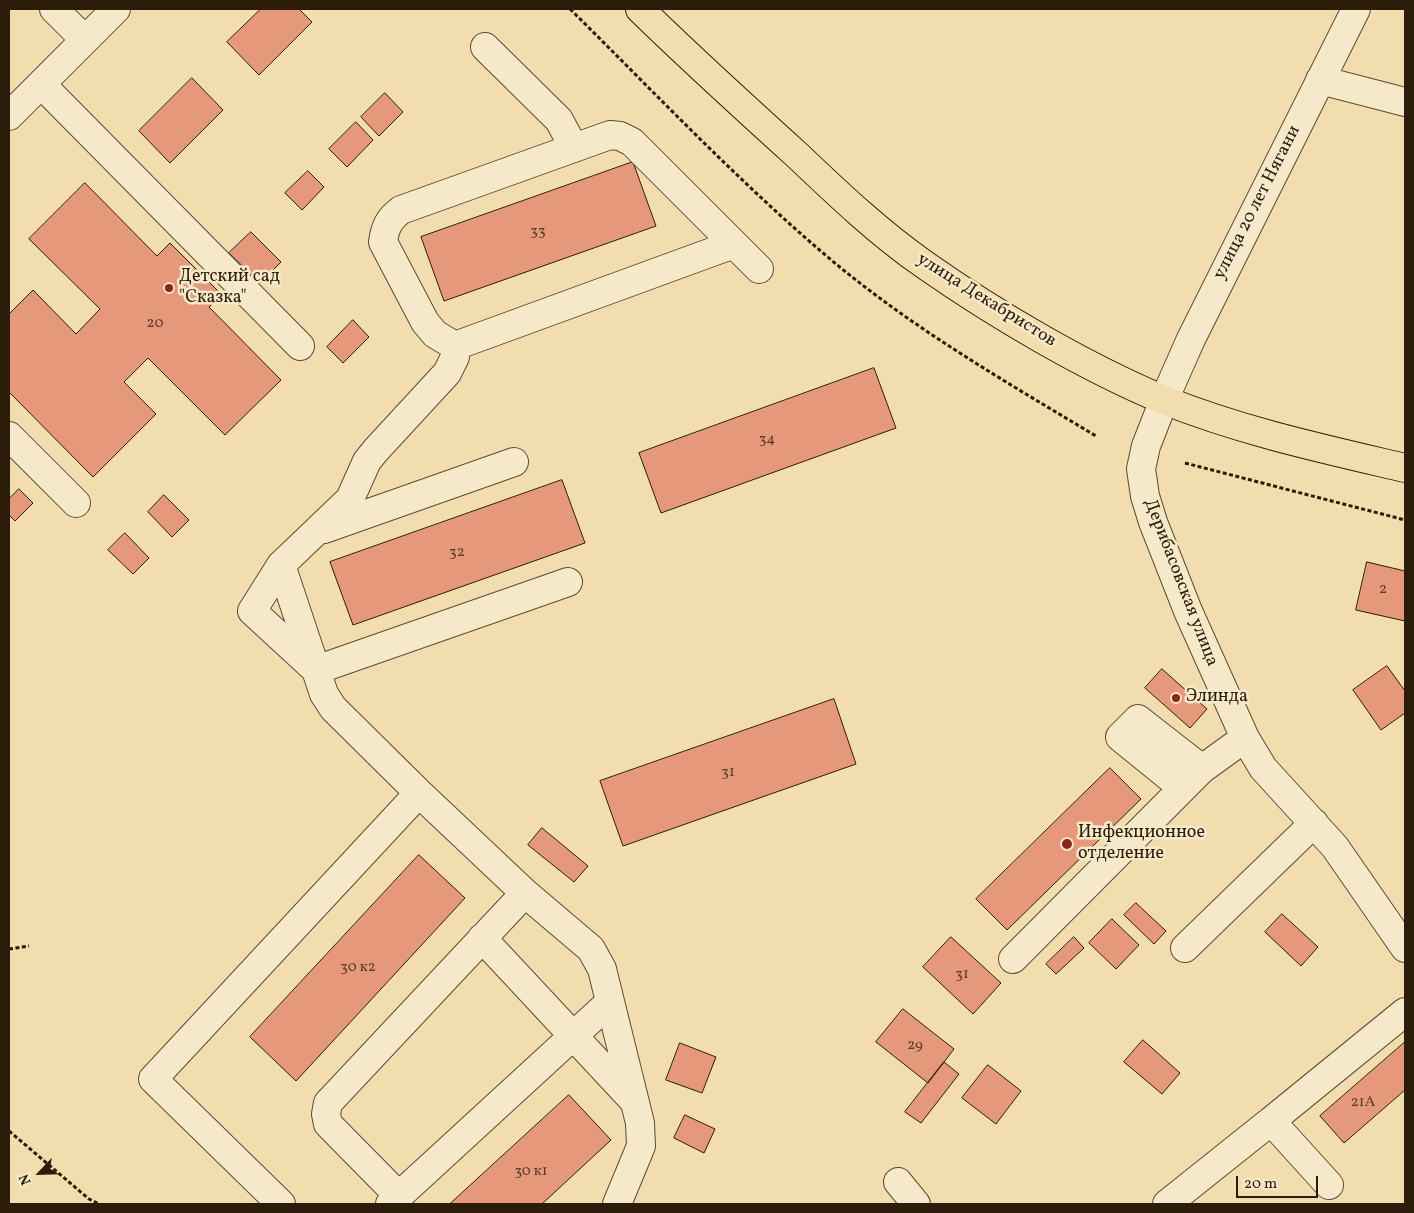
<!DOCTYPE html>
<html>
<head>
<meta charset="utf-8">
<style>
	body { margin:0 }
	#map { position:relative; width:1414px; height:1213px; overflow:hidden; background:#f1ddad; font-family:Vollkorn,serif }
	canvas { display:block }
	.frame { position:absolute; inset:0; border:10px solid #2b1d09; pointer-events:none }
	.north { position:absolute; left:15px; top:1148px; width:50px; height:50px; -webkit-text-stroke:4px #f6e9ca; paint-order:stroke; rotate:246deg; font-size:14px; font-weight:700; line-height:20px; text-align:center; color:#2b1d09 }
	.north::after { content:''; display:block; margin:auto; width:18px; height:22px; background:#2b1d09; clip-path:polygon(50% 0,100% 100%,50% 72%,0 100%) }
	.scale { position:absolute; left:1236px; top:1176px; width:82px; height:22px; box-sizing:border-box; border:2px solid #2b1d09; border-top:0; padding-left:6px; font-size:15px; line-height:18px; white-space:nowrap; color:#2b1d09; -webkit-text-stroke:4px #f6e9ca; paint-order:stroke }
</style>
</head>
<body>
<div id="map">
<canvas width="1414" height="1213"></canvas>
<div class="frame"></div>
<div class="north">N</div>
<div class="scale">20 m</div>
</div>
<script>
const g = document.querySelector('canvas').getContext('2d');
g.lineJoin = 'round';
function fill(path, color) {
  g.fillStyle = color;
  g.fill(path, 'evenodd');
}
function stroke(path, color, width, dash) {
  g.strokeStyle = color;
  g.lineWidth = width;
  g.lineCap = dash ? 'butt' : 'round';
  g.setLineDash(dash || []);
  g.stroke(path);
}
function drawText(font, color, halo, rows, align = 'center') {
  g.font = font + ' Vollkorn,serif';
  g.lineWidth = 5;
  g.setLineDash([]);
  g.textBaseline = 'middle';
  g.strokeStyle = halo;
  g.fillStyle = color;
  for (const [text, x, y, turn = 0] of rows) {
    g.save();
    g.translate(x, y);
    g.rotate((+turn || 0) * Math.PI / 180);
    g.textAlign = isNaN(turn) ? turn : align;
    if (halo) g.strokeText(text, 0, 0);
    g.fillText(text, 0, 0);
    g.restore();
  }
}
const building = new Path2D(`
	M261 9H299L312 22 259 75 227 42Z
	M192 78 223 110 170 163 139 131Z
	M385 93 403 112 379 136 361 117Z
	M356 122 373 140 347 167 329 149Z
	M633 162 656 226 444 301 421 237Z
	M308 171 324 187 302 210 285 193Z
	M85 183 157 256 170 243 222 295 209 307 281 380 225 435 148 358 124 382 156 414 93 477 9 392V314L33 290 76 334 100 309 29 239Z
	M251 232 281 262 260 283 229 253Z
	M353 320 369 337 343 363 327 347Z
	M874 368 896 428 661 513 639 453Z
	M562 480 585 543 353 625 330 562Z
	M19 489 33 503 15 521 9 515V499Z
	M164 495 189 520 172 537 148 512Z
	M125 533 149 558 133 574 108 550Z
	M1367 562 1405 571V621L1356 610Z
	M1387 666 1405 691V713L1381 730 1353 690Z
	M1162 669 1207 709 1190 728 1145 688Z
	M834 699 856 764 623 846 600 781Z
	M1110 768 1141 799 1007 930 976 899Z
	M542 828 588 866 574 882 528 845Z
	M419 855 465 898 296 1081 250 1037Z
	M1136 903 1166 931 1154 944 1124 915Z
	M1282 914 1318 947 1301 966 1265 932Z
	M1112 919 1139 945 1116 969 1089 943Z
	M951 937 1001 983 973 1014 923 967Z
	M1074 937 1084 948 1056 974 1046 964Z
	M903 1009 954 1049 928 1083 876 1042Z
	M1143 1040 1180 1073 1162 1094 1124 1062Z
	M1405 1042V1090L1344 1143 1320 1116Z
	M680 1043 716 1057 702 1093 666 1080Z
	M944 1062 959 1074 921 1123 905 1112Z
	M988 1065 1021 1091 996 1124 962 1098Z
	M569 1095 611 1140 542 1204H450Z
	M685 1115 715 1129 704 1153 674 1138Z`);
fill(building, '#e5987a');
stroke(building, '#2b1d09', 1);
const minor = new Path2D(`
	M54 9 85 40 116 9
	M1356 9 1191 339 1164 400 1146 446 1141 469 1145 496 1153 522 1188 611 1245 738 1263 768 1335 847 1405 948
	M485 47 559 120 574 148
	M1320 80 1405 102
	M41 84 300 346
	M9 116 85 40
	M734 244 455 346 435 334 425 322 383 242C385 227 389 219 401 210L610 135 620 136 632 142 759 269
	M9 436 76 503
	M324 529 514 462
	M281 565 252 611 316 670 568 582
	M1183 788 1120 737 1138 719 1202 769
	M419 793 333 708 324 694 281 565 350 499 367 461 376 450 447 373 455 357V346
	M482 938 633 1100
	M1185 948 1314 823
	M1013 959 1202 769 1245 738
	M1271 1121 1405 1012
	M898 1182 916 1204
	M399 1196 328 1124 326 1114 328 1103 525 893
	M281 1204 153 1079 419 793 525 893 591 949 602 969 640 1123 641 1146 617 1204
	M390 1204 610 1002
	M1167 1204 1271 1121 1329 1185`);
const major = new Path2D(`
	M640 9C691 59 744 107 797 155 838 194 879 233 925 265 995 314 1085 367 1164 400 1241 431 1324 449 1405 468`);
stroke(minor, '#5c4d32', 30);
stroke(major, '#2b1d09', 30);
stroke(new Path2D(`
	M570 9C653 91 734 177 823 253 907 325 1001 379 1096 436
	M1185 463 1405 520
	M9 949 29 946
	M9 1131 89 1199 99 1204`), '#2b1d09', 3, [4, 2.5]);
stroke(minor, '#f6e9ca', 28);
stroke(major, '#f1ddad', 28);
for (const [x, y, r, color] of [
	[169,288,5,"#8f2418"],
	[1176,698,5,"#8f2418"],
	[1067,844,6,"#8f2418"]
]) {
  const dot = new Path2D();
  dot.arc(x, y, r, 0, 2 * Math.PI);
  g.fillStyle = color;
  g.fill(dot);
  stroke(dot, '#f6e9ca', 2);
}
drawText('15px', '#5a3c25', null, [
	["33",538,232],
	["20",155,324],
	["34",767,440],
	["32",457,553],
	["2",1383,590],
	["31",728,773],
	["30 к2",358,968],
	["31",962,975],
	["29",915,1046],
	["21А",1363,1103],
	["30 к1",531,1172]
]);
drawText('18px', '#2b1d09', '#f6e9ca', [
	["улица 20 лет Нягани",1258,203,-63],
	["улица Декабристов",986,301,32],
	["Дерибасовская улица",1180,583,69]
]);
drawText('18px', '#2b1d09', '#f6e9ca', [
	["Детский сад",179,278],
	["\"Сказка\"",179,299],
	["Элинда",1186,698],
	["Инфекционное",1078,834],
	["отделение",1078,855]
], 'left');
</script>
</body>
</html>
